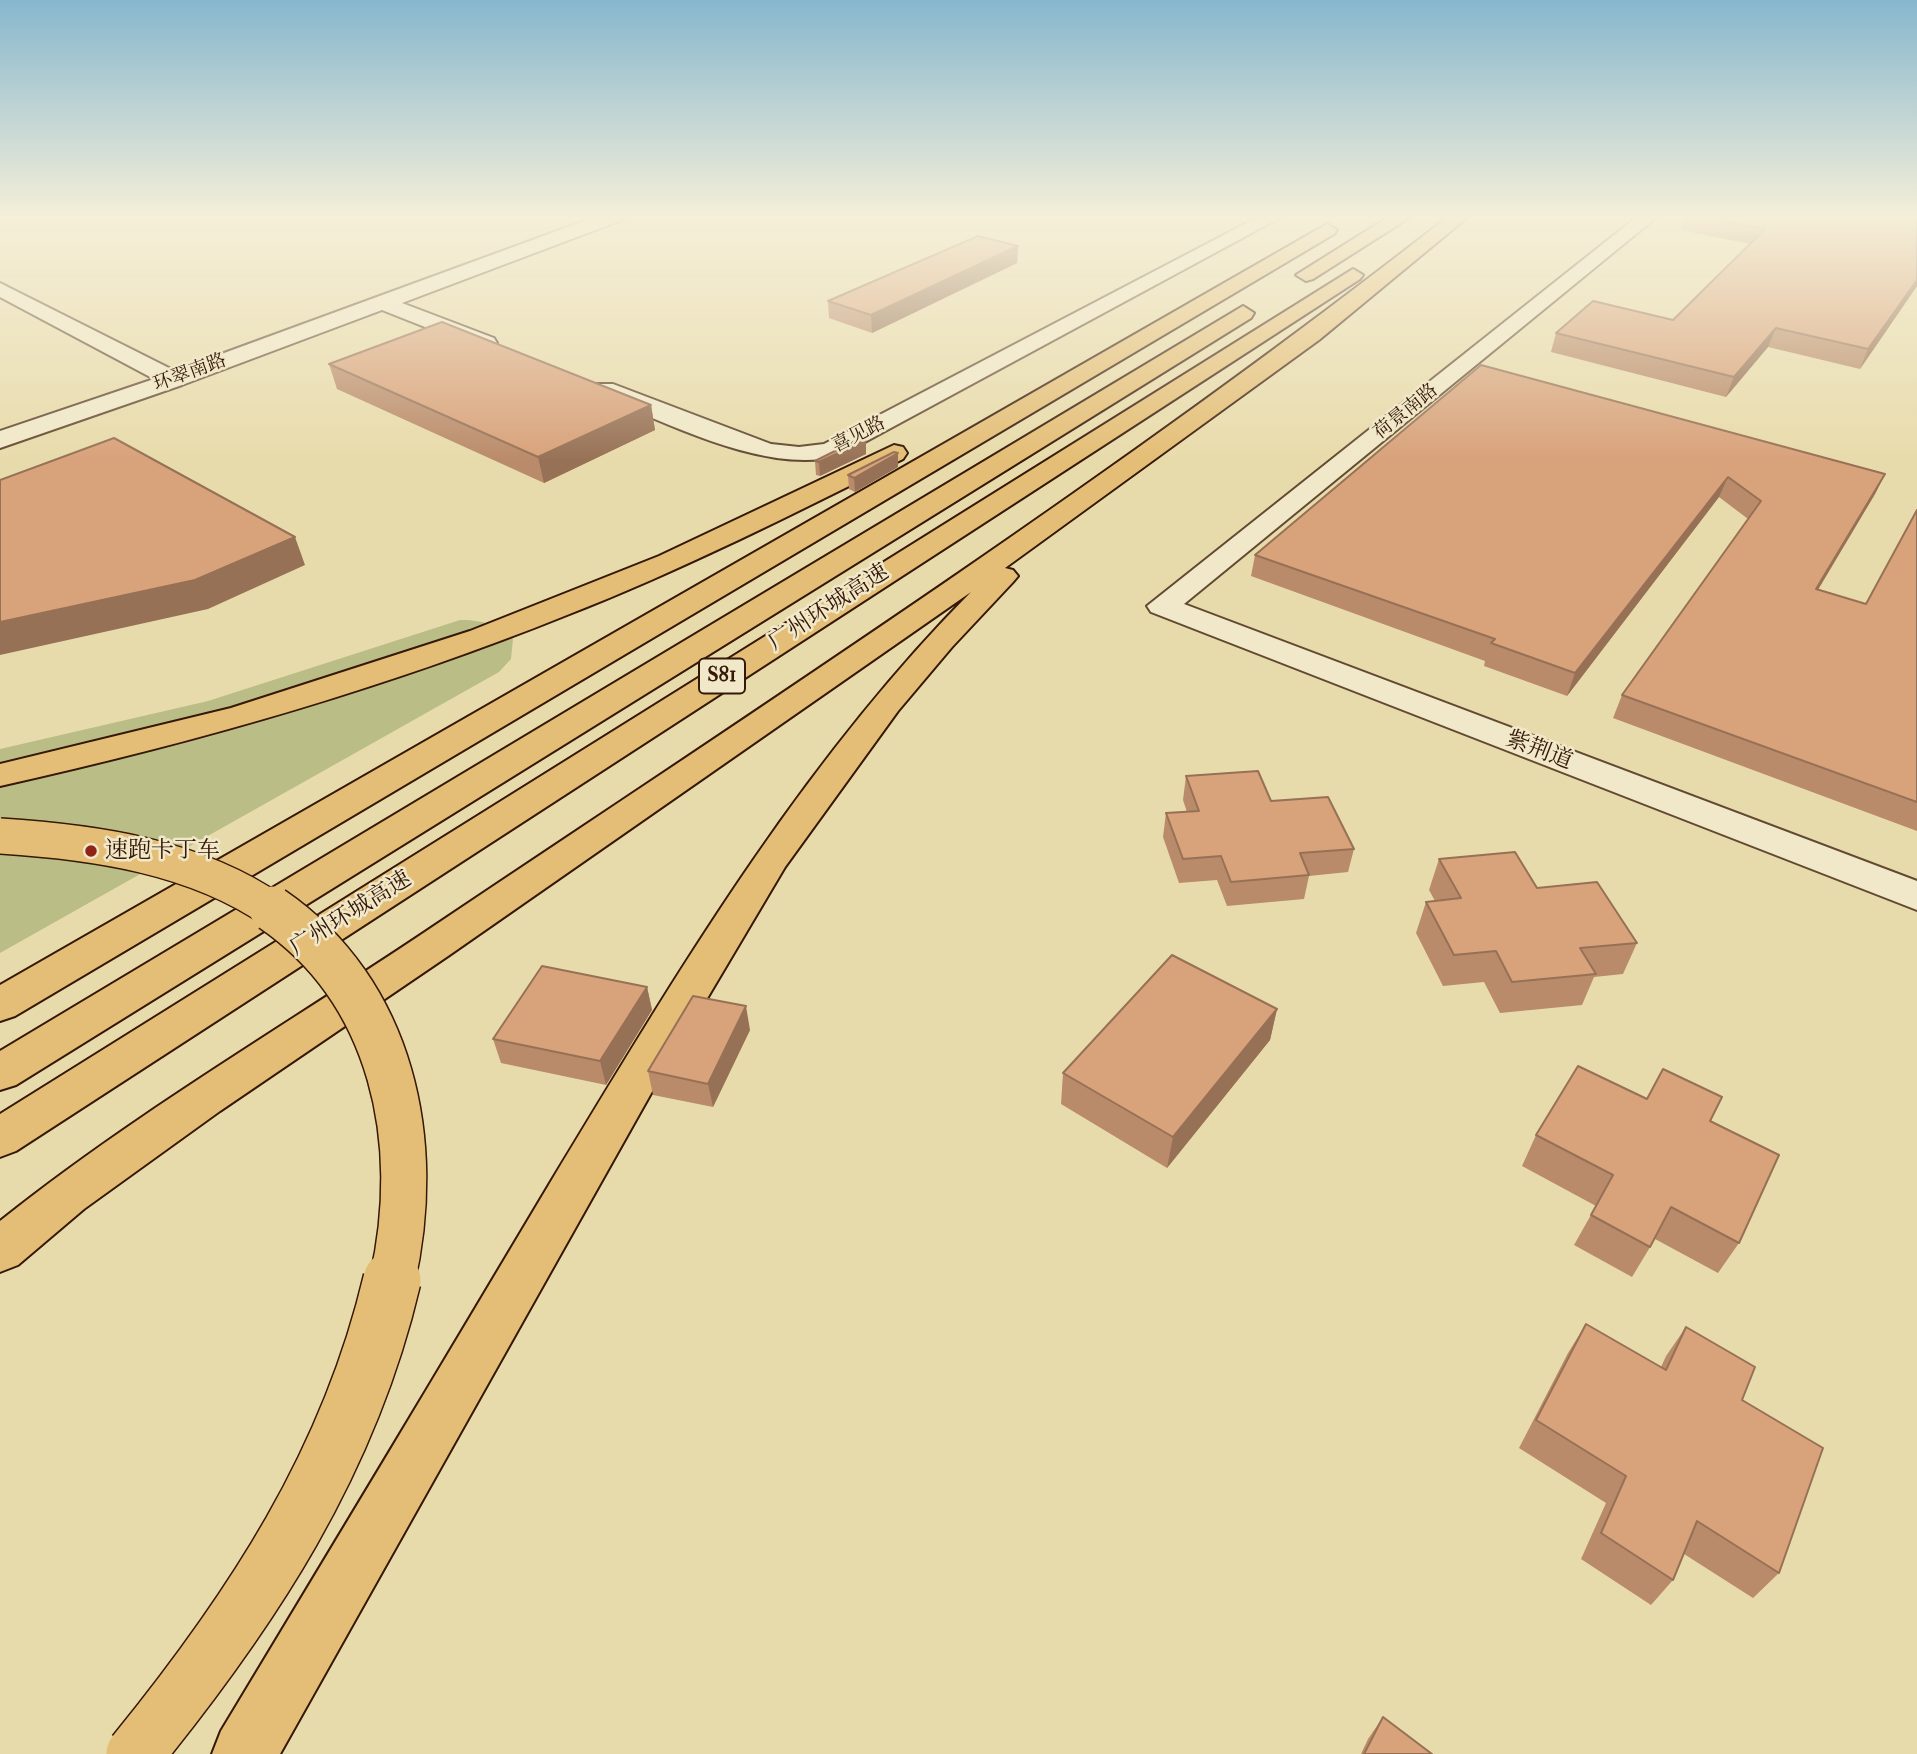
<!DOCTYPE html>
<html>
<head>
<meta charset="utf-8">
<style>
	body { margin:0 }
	canvas { display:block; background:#e8dbab }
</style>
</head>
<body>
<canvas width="1917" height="1754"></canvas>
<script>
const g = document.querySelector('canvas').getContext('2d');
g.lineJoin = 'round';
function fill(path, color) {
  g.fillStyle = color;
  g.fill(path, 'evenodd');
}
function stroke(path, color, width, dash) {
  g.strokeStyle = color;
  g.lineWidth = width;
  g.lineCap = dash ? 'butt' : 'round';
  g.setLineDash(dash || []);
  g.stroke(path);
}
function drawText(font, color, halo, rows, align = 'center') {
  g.font = font + ' "IM FELL French Canon","Noto Serif SC",serif';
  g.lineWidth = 5;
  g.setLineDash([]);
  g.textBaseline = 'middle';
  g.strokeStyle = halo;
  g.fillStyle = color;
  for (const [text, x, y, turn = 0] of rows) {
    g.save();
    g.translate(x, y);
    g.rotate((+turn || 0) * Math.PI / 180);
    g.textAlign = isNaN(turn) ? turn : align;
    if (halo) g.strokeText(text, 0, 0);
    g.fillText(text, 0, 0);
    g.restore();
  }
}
fill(new Path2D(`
	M460 620C477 619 503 625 513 639L511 659 499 672 0 953V749L208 701Z`), '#babe86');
const minor = new Path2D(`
	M598 216H624L622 220 402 303 494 338 497 343 494 348H478L382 310 182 385 0 448V431L154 379 0 297V283L175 371Z
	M1260 216H1283L839 456C764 475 667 422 595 394L592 389 595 384H613L771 444 799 447 824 444Z
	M1638 216H1658L1184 604 1917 881V910L1151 612 1147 606Z`);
const highway = new Path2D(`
	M1390 216H1412L1313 279 1306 281 1296 275Z
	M1449 216H1469L1319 340 1005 568 1013 570 1018 576 1013 582 952 647 898 711 785 867 654 1088 280 1754H212L221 1731C331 1549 441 1366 550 1183 676 975 799 766 971 592L448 956 220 1111 84 1209 18 1265 0 1272V1221C134 1114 283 1027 425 932 771 700 1121 473 1449 216Z
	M1327 224 1337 230 1334 234 15 1016 0 1021V985Z
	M1353 269 1363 275 1360 279 16 1151 0 1157V1114Z
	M1243 306 1254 313 1251 318 16 1085 0 1090V1051Z
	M894 445 903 447 907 453 903 459C793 514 682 570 567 615 383 689 194 743 0 786V764L231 708 470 631 659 556Z`);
stroke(minor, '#624931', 4);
stroke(highway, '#351808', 4);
fill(minor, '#f0e8c8');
fill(highway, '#e4be76');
const highwayBridgeFar2 = new Path2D(`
	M0 836C94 842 195 856 274 911`);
const highwayBridgeFar1 = new Path2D(`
	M272 909C393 992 424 1143 392 1281`);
const highwayBridge = new Path2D(`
	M135 1754C252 1610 349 1463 392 1280`);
stroke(highwayBridgeFar2, '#351808', 38, []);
stroke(highwayBridgeFar1, '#351808', 48, []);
stroke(highwayBridge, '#351808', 60, []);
stroke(highwayBridgeFar2, '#e4be76', 35);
stroke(highwayBridgeFar1, '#e4be76', 45);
stroke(highwayBridge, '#e4be76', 57);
fill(new Path2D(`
	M1686 216H1844L1859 219 1917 216V286L1860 369 1768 347 1726 397 1551 352 1556 333 1673 320 1750 244 1681 230Z
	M1018 246 1017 263 872 333 829 318 828 301Z
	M329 364 651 405 655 430 544 483 337 389Z
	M1481 365 1885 474 1875 494 1818 590 1866 604 1917 510V831L1613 718 1622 695 1748 519 1719 497 1567 696 1484 666 1485 661 1251 576 1255 555Z
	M866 440V454L820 476 816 475 815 461Z
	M898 467 855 492 849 489 848 475Z
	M1186 776 1271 801 1354 849 1348 872 1309 876 1304 899 1227 906 1217 880 1179 883 1163 837 1166 813 1187 812 1183 800Z
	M1439 859 1537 888 1637 943 1623 974 1594 977 1582 1005 1500 1013 1484 982 1443 986 1416 933 1426 902 1435 901 1429 890Z
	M647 987 652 1010 606 1085 501 1063 493 1039Z
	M1277 1009 1270 1040 1167 1168 1061 1104 1063 1073Z
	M750 1030 713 1107 653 1095 648 1071Z
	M1647 1099 1710 1121 1739 1243 1718 1273 1655 1239 1632 1277 1574 1245 1596 1206 1522 1166 1536 1135Z
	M1586 1324 1661 1367 1666 1356 1686 1327 1742 1400 1779 1573 1753 1598 1684 1554 1673 1580 1651 1605 1581 1559 1606 1503 1519 1448 1568 1353Z
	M1383 1717 1432 1754H1361L1368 1739Z`), '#ba8b6a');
fill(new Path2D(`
	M1018 246 1017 263 872 333 871 315Z
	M1917 280V286L1860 369 1868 349Z
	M1776 328 1768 347 1726 397 1734 377Z
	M651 405 655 430 544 483 538 457Z
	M866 440V454L820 476 819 462Z
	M898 453V467L855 492 854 478Z
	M1885 474 1875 494 1805 611 1816 589Z
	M1728 477 1719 497 1567 696 1575 673Z
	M295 537 305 565 208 609 0 655V622Z
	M647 987 652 1010 606 1085 600 1061Z
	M746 1006 750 1030 713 1107 708 1084Z
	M1277 1009 1270 1040 1167 1168 1173 1137Z`), '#977156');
const building = new Path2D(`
	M1700 216H1844L1859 219 1862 216H1917V280L1868 349 1776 328 1734 377 1556 333 1593 301 1673 320 1765 229Z
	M978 236 1018 246 871 315 828 301Z
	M442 322 651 405 538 457 329 364Z
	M1481 365 1885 474 1816 589 1866 604 1917 510V802L1622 695 1761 501 1728 477 1575 673 1491 643 1495 639 1255 555Z
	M114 438 295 537 195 580 0 622V480Z
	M861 438 866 440 819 462 815 461Z
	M894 452 898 453 854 478 848 475Z
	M1258 771 1271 801 1328 797 1354 849 1300 853 1309 875 1231 882 1221 856 1183 859 1166 813 1199 811 1186 776Z
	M1515 852 1537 888 1597 882 1637 943 1580 948 1596 974 1512 982 1496 951 1454 955 1426 902 1461 898 1439 859Z
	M1172 955 1277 1009 1173 1137 1063 1073Z
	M542 966 647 987 600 1061 493 1039Z
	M693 996 746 1006 708 1084 648 1071Z
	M1578 1066 1647 1099 1663 1069 1722 1097 1710 1121 1779 1155 1739 1243 1671 1207 1650 1247 1591 1215 1613 1175 1536 1135Z
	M1586 1324 1666 1370 1686 1327 1755 1367 1742 1400 1823 1448 1779 1573 1697 1521 1673 1580 1601 1533 1626 1476 1536 1420Z
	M1383 1717 1432 1754H1364Z`);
fill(building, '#d8a27b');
stroke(building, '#977156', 2);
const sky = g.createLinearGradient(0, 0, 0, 461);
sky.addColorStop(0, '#87b7ce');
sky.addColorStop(0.47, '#f5efd9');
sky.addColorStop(1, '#f5efd900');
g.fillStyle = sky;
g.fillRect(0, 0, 1917, 461);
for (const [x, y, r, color] of [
	[91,851,7,"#8f2418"]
]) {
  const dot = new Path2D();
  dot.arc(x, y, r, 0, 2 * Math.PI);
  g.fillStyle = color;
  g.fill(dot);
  stroke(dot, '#f0e8c8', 2.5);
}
drawText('19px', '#351808', '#f0e8c8', [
	["环翠南路",190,373,-20],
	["荷景南路",1406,412,-39],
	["喜见路",859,435,-27]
]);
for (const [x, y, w] of [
	[722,676,46]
]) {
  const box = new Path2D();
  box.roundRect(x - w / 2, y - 17.5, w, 35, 5);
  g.fillStyle = '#f0e8c8';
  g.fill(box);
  stroke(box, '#351808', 2);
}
drawText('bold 21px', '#351808', null, [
	["S81",722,676]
]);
drawText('23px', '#351808', '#f0e8c8', [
	["广州环城高速",829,608,-33],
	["紫荆道",1539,751,21],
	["广州环城高速",351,914,-32]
]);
drawText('23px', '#351808', '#f0e8c8', [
	["速跑卡丁车",105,851]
], 'left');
</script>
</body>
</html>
